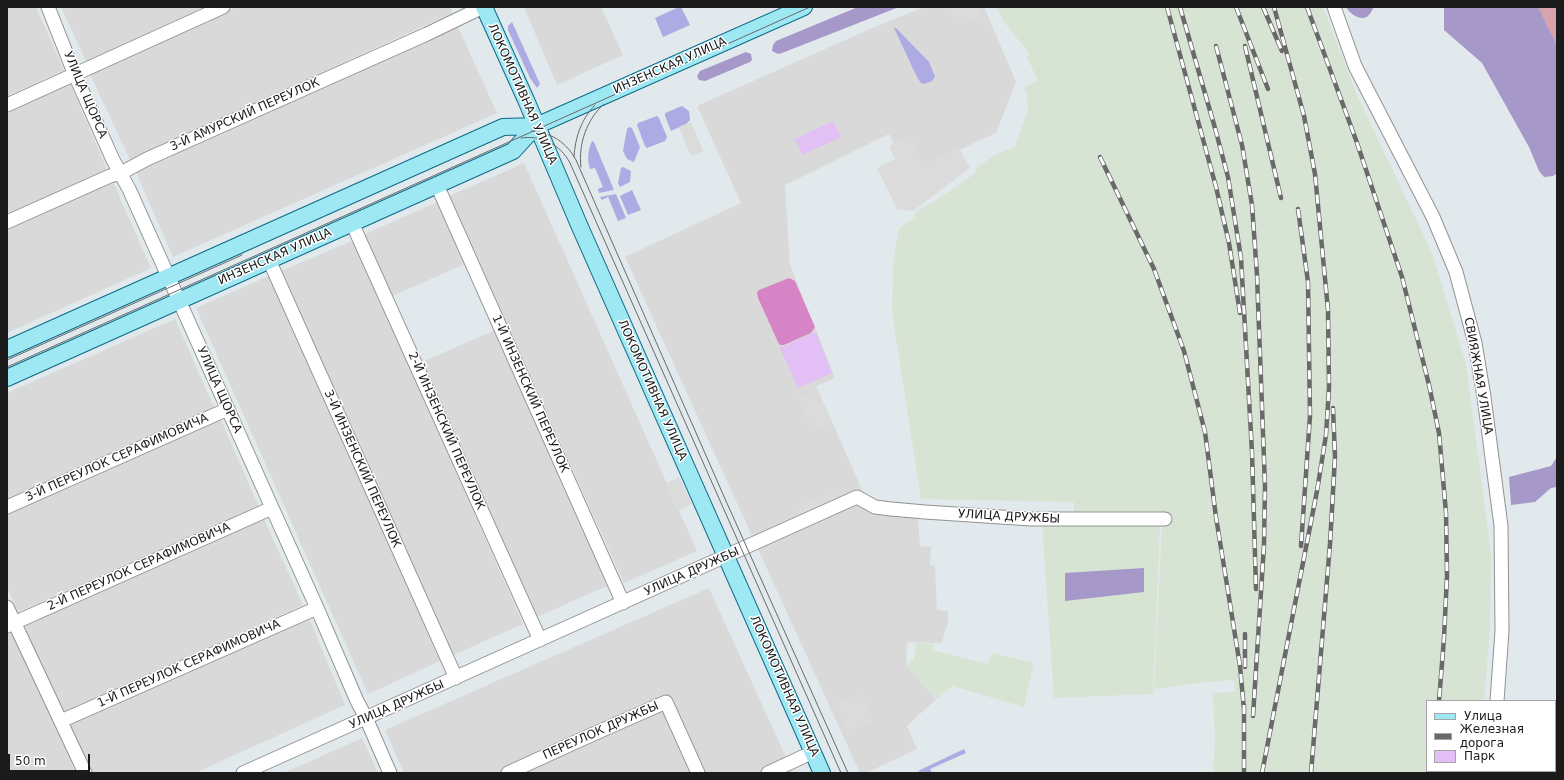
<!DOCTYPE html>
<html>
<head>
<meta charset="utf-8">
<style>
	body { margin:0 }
	#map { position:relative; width:1564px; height:780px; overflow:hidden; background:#e1e9ec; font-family:"DejaVu Sans",sans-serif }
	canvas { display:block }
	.frame { position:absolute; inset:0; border:8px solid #1b1b1b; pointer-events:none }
	.legend { position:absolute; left:1426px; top:700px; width:130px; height:72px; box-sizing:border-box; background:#fff; border:1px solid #a4a4a4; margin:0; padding:5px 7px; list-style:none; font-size:12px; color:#1b1b1b }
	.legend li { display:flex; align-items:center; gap:8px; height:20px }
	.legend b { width:20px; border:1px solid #a4a4a4 }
	.scale { position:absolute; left:8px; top:754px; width:82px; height:18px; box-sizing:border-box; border:2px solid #1b1b1b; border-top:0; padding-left:5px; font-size:12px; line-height:14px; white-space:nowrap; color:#1b1b1b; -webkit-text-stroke:3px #fff; paint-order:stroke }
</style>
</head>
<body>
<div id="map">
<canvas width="1564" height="780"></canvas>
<div class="frame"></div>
<ul class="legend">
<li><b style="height:5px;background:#9ee8f4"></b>Улица</li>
<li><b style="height:5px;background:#696969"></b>Железная дорога</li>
<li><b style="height:11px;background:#e2bff4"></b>Парк</li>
</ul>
<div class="scale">50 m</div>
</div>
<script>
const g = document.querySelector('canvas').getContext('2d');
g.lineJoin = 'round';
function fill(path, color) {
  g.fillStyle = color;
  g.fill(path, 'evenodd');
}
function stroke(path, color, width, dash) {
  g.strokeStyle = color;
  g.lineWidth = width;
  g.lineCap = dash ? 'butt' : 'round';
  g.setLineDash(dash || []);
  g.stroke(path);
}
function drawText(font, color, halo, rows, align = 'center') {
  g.font = font + ' "DejaVu Sans",sans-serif';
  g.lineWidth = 3;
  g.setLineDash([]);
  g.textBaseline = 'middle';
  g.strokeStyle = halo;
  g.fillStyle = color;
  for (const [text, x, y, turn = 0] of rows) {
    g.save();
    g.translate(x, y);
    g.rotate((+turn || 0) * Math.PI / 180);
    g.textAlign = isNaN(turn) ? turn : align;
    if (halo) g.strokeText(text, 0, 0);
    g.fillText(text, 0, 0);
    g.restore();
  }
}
fill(new Path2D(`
	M7 7H36L64 70 7 96Z
	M61 7H204L86 61Z
	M236 7H450L452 13 130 160 90 74Z
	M524 7H601L623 55 557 85Z
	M924 7H984L1016 82 996 133 907 174 889 134 785 185 790 265 835 378 816 386 872 512 918 518 920 546 931 547 930 565 935 566 937 610 948 611V622L942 642 935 643 907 642 906 665 936 699 907 726 917 749 866 773H860L625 257 741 203 697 106 877 26Z
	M458 27 497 113 173 257 136 172Z
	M70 83 107 170 7 214V111Z
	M524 163 697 551 624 583 449 196Z
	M113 182 151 268 7 333V230Z
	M438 202 465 264 392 296 365 234Z
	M354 240 523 624 453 655 281 271Z
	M271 275 440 661 368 694 196 308Z
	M175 319 215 410 7 499V393Z
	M495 330 609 585 537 617 422 362Z
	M220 418 259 507 18 612 7 587V514Z
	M264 519 303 605 62 713 23 625Z
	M709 588 793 773H404L385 730Z
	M309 618 345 705 195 773H90L68 724Z
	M7 621 76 773H7Z
	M362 738 378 773H284Z`), '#d8d9d8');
fill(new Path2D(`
	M996 7H1323L1356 93 1432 253 1466 364 1491 554 1490 627 1484 701H1427V771H1478V773H1213L1215 741 1213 693 1235 692 1234 680 1206 682 1154 689 1162 524 1074 517V502L921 499 892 312 893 264 899 228 916 217 914 214 930 203 931 204 977 172 975 169 996 154 1015 147 1028 109 1027 96 1024 87 1038 81 1027 57 1030 54 1004 22Z
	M1042 523 1160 525 1153 694 1054 698Z
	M916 643 934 644 932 650 988 664 992 653 1034 663 1024 707 952 686 937 699 906 665 914 659Z`), '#d7e4d3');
fill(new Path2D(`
	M679 7H681L690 25 663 37 655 18Z
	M512 22 540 84 537 88 530 78 508 30V26Z
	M894 28H896L929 62 935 77 932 81 924 84 921 83 917 77Z
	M682 106 689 111 690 120 686 124 671 131 665 116V113Z
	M657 116 659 118 667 137 665 141 647 148 645 146 637 125 638 123Z
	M629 127 632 128 640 147 634 162 627 159 623 151 627 129Z
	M592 141 594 142 614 190 599 193 598 189 603 187 595 168 590 169C587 159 588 150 592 141Z
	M623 167 631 171 630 182 620 187 618 183 621 168Z
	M632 190 641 210 628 215 620 196Z
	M616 194 626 218 618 221 608 197 602 200 600 197Z
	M964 749 966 753 930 769 932 773H917L920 770Z`), '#aeaae3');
fill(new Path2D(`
	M858 7H899L782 53 778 54 772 51 773 45 776 41Z
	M1346 7H1374C1372 10 1371 13 1368 16 1361 22 1349 13 1346 7Z
	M1444 7H1541L1557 41V173L1553 176 1544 177 1539 171 1529 147 1482 63 1444 30Z
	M746 52 751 54 752 60 750 62 705 81 699 80 697 76 700 71Z
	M1557 457V487L1551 488 1535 502 1511 505 1509 477 1551 466Z
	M1144 568V592L1065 601V573Z`), '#a698c8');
fill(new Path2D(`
	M833 121 841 137 802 155 795 139Z
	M816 332 832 373 798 388 780 348Z`), '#e2bff4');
fill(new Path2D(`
	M789 278 795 281 815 327 811 333 784 345H780L778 342 758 298 757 292 759 290Z`), '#d684c6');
fill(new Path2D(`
	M949 7H977L980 16 956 25Z
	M691 122 703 151 691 156 679 127Z
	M910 135 924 166 960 150 970 168 913 211 897 209 877 168 895 159 889 146Z
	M817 390 832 423 812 431 798 398Z
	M679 477 692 504 679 510 667 483Z
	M844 487 847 494 801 514 798 507Z
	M861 693 873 721 848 732 836 704Z`), '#dbdbdb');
fill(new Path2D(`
	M1538 7H1557V46Z`), '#d7a4ae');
const minor = new Path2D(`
	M48 7 75 75 113 160 129 189 317 608 357 701 366 718 390 773
	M1334 7 1355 66 1433 217 1456 272 1475 343 1484 397 1501 526 1502 631 1497 701
	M7 105 223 7
	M437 185 623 603
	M7 222 110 176 121 173 147 159 427 34 483 7
	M352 223 540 640
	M269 260 456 678
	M7 507 228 409
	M7 607 85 773
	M7 626 272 508
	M61 721 317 608
	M243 773 857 497 875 507 891 509 925 512 1031 519H1165
	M508 773 580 740 666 702 698 773
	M768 773 813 752
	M1492 773V771`);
const major = new Path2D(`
	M484 7 526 100 580 227 822 773
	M7 349 503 127 536 126 804 7
	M7 378 513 151 536 126`);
stroke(minor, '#929292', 15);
stroke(major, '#0b6987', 18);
stroke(minor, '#fff', 13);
stroke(major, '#9ee8f4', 16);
stroke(new Path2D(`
	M532 131C552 133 566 142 576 160L726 501 848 773
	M521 138C541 135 560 144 570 163L841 773
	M574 157C575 138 581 119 595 105
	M581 167C578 144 587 119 604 104
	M7 360 242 255
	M7 367 810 7`), '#696969', 1);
const rail = new Path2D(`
	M1167 7 1216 187 1229 243 1240 313
	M1180 7 1215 128 1228 177 1241 258 1252 452 1256 589
	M1236 7 1268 89
	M1263 7 1282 51
	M1307 7 1356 140 1402 277 1429 385 1439 433 1446 513 1447 576 1444 638 1439 701
	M1216 46 1242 145 1252 205 1257 275 1265 486 1264 545 1253 716
	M1245 46 1281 198
	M1100 157 1154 269 1184 351 1205 432 1216 517 1240 666 1244 710
	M1298 209 1308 282 1310 416 1301 546
	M1245 667V634
	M1244 705V773
	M1262 773 1317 491 1326 435 1329 388 1328 310 1315 174 1304 116 1274 7
	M1311 773 1330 544 1335 457 1333 408
	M1433 773V771`);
stroke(rail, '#696969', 4.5);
stroke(rail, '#fff', 3, [9]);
drawText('12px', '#1b1b1b', '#fff', [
	["ИНЗЕНСКАЯ УЛИЦА",670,66,-24],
	["ЛОКОМОТИВНАЯ УЛИЦА",522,94,66],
	["УЛИЦА ЩОРСА",85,95,67],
	["3-Й АМУРСКИЙ ПЕРЕУЛОК",245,115,-24],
	["ИНЗЕНСКАЯ УЛИЦА",275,257,-24],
	["СВИЯЖНАЯ УЛИЦА",1478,376,80],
	["УЛИЦА ЩОРСА",219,390,66],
	["ЛОКОМОТИВНАЯ УЛИЦА",652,390,66],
	["1-Й ИНЗЕНСКИЙ ПЕРЕУЛОК",530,394,66],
	["2-Й ИНЗЕНСКИЙ ПЕРЕУЛОК",446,431,66],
	["3-Й ПЕРЕУЛОК СЕРАФИМОВИЧА",117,458,-24],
	["3-Й ИНЗЕНСКИЙ ПЕРЕУЛОК",362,469,66],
	["УЛИЦА ДРУЖБЫ",1009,517,3],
	["2-Й ПЕРЕУЛОК СЕРАФИМОВИЧА",139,567,-24],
	["УЛИЦА ДРУЖБЫ",692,572,-24],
	["1-Й ПЕРЕУЛОК СЕРАФИМОВИЧА",189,664,-24],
	["ЛОКОМОТИВНАЯ УЛИЦА",784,686,66],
	["УЛИЦА ДРУЖБЫ",397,705,-24],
	["ПЕРЕУЛОК ДРУЖБЫ",601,731,-24]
]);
</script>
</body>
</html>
